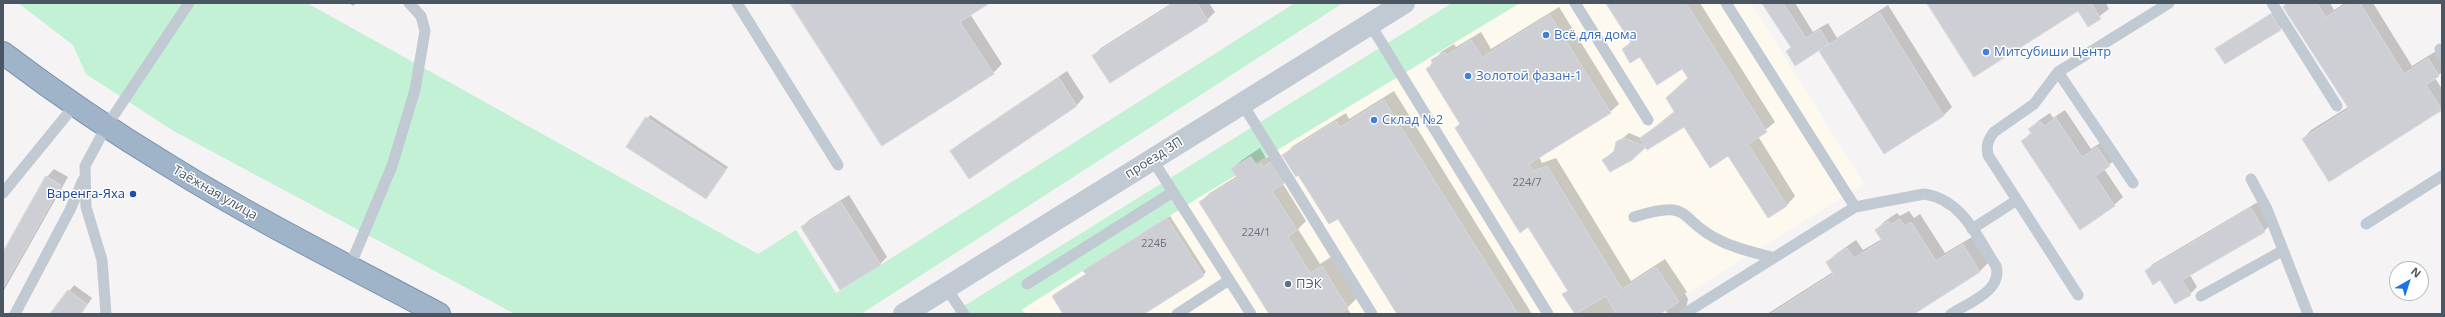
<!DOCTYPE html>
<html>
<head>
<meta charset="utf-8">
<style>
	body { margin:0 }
	#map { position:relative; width:2445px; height:317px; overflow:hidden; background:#f5f3f3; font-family:"Open Sans",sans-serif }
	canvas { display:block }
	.frame { position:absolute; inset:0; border:4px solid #4a5661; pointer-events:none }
	.north { position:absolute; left:2389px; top:261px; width:40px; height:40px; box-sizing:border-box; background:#fff; border:1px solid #b7bbc0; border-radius:50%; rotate:39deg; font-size:11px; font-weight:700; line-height:16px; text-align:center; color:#4a5661 }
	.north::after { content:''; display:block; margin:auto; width:14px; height:18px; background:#1a73e8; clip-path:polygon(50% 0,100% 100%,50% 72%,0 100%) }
</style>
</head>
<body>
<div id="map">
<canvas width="2445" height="317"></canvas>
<div class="frame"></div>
<div class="north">N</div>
</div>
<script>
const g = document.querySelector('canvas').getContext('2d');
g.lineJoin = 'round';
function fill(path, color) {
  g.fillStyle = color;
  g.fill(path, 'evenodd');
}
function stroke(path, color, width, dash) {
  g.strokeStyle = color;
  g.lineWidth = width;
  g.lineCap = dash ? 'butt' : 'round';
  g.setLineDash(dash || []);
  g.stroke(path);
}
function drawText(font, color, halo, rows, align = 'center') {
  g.font = font + ' "Open Sans",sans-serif';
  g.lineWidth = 3;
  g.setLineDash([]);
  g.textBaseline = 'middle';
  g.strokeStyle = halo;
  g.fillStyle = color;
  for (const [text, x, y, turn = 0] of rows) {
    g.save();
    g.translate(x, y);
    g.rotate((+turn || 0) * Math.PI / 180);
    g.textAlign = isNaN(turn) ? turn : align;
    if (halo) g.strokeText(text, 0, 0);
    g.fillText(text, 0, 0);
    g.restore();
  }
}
fill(new Path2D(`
	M1452 3H1751L1864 184 1654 314H1028L1018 309 1001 284Z`), '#fdf9ef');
fill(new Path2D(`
	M18 3H307L758 254 796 230 836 293 1295 3H1343L861 314H515L172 130 86 74 73 45Z
	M1452 3H1520L1198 198 1021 310 1027 314H951Z`), '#c3f1d5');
fill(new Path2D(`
	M349 3H356L353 6Z
	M791 3H988L970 14 1002 64 993 73Z
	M1172 3H1209L1215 12 1207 20 1093 56 1101 48Z
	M1607 3H1700L1775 122 1758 136 1795 196 1787 205 1768 217 1729 155 1685 126 1646 145 1610 171 1603 160 1615 150 1617 143 1629 133 1641 138 1675 111 1689 78 1682 68 1623 50 1631 41Z
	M1763 3H1795L1813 32 1828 23 1837 38 1888 5 1952 107 1944 115 1884 152 1821 51 1824 47 1787 51 1791 47Z
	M1928 3H2106L2109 9 2088 25 2078 10Z
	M2286 3H2330L2334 10 2345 3H2373L2412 66 2436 51 2442 59V72L2435 78 2442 89V108L2303 139 2311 130 2348 107 2284 6Z
	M1559 7 1619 104 1610 112 1539 157 1542 163 1556 158 1631 281 1665 259 1687 292 1685 294 1688 299 1686 308 1698 314H1668L1662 306 1649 314H1576L1564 294 1568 290 1529 226 1456 128 1461 123 1427 69 1441 52 1454 44 1456 47 1481 32 1491 49Z
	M2277 10 2285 24 2280 29 2216 49Z
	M1067 71 1084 97 1077 105 969 177 952 151 959 144Z
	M1394 91 1532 314H1398L1338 218 1284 155 1293 146 1346 113 1349 119Z
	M2065 110 2091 149 2106 139 2118 157 2104 169 2123 197 2114 205 2022 141 2032 132 2030 129 2038 121 2050 113 2053 118Z
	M650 115 728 167 706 198 628 146Z
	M1260 148 1266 158 1271 155 1292 174 1283 184 1306 221 1298 229 1320 264 1331 257 1357 298 1347 308 1351 314H1270L1200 202 1210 193 1237 176 1232 169 1242 160Z
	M54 169 68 177 3 292V254L47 177Z
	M849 195 887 257 880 264 802 227 809 220Z
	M2258 202 2271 224 2264 231 2190 275 2197 287 2190 294 2146 271 2153 264Z
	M1909 211 1914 218 1920 214 1945 253 1972 237 1988 263 1980 271 1913 314H1767L1833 272 1827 262 1836 254 1856 240 1863 250 1882 239 1876 230 1885 221 1897 213 1900 216Z
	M1170 216 1206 272 1203 275 1142 314H1065L1053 296 1056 293 1086 274 1085 271 1088 268Z
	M74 285 92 298 81 314H52Z`), '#0003');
const building = new Path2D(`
	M790 3H990L960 22 994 74 882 146Z
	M1175 3H1197L1208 21 1110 83 1092 56Z
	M1606 3H1686L1767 132 1748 144 1787 206 1768 218 1728 156 1710 168 1684 127 1647 150 1640 138 1675 113 1666 98 1688 78 1682 69 1657 85 1640 57 1630 63 1622 49 1631 43Z
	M1762 3H1783L1806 38 1820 29 1829 44 1795 66 1786 51 1791 48Z
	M1927 3H2091L2101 19 2088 27 2078 11 1974 77Z
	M2289 3H2317L2326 17 2349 3H2360L2404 74 2428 58 2439 76 2426 85 2442 110 2329 182 2302 139 2349 109 2283 7Z
	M1880 13 1944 116 1884 154 1819 51Z
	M2271 14 2281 30 2225 64 2215 49Z
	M1550 15 1611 113 1529 164 1533 171 1547 166 1622 289 1656 267 1679 302 1660 314H1616L1606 296 1575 314 1562 294 1568 291 1528 227 1520 233 1455 128 1460 124 1426 69 1433 64 1431 60 1444 52 1447 55 1471 40 1482 57Z
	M1059 78 1077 106 969 179 950 151Z
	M1384 100 1518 314H1397L1338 219 1329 224 1298 175 1296 177 1282 155 1336 121 1340 127Z
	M646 117 726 170 706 199 626 147Z
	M2056 118 2082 157 2097 147 2110 166 2095 176 2115 206 2080 230 2021 141 2032 134 2028 129 2040 121 2044 126Z
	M1624 138 1646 147 1632 160 1610 172 1602 160 1614 152 1616 142Z
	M1251 157 1257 166 1261 163 1263 167 1270 162 1284 184 1272 191 1297 230 1288 237 1310 273 1322 266 1348 308 1339 314H1269L1199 202 1237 178 1231 169Z
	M46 176 61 185 3 288V252Z
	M841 202 881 265 840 290 801 227Z
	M2251 208 2265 232 2182 280 2191 295 2175 304 2160 280 2153 285 2145 271Z
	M1167 218 1204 276 1144 314H1063L1052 296 1086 274 1083 271Z
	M1900 219 1905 226 1911 222 1936 261 1963 244 1980 272 1914 314H1771L1833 274 1826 262 1847 248 1854 258 1882 241 1875 230 1888 221 1891 224Z
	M68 290 87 304 80 314H50Z`);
fill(building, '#cdcfd5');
stroke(building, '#d7d9de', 1);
const trunk = new Path2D(`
	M3 53C57 94 113 132 171 167 258 221 349 266 439 314`);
stroke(trunk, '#7690ad', 24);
stroke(new Path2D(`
	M737 3 838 165
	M1575 3 1648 120
	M1726 3 1855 207
	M2272 3 2337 106
	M1370 24 1548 314
	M2440 49 2442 54
	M2058 72 2133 183
	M1242 103 1372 314
	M1152 159 1251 314
	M2251 179 2267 209 2308 314
	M3 193 74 106
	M1634 217C1695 198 1676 220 1721 241 1737 249 1757 253 1774 258
	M2366 224 2442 176
	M1972 229 2017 200
	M350 266 392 166 415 90 425 31 421 16 409 3
	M1027 284 1173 192
	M946 288 964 314
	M2078 295 1988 155C1986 145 1988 140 1994 132L2034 104 2058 72 2169 3
	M2201 296 2282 251
	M15 314 70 210 83 180
	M106 314 102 260 86 207 85 166 106 127 189 3
	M1177 314 1229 280
	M1684 314 1855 207 1924 194C1962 199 1977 237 1996 266 2003 291 1968 303 1951 314`), '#c1cad2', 11);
stroke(new Path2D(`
	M904 314 1404 3`), '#c1cad2', 22);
stroke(trunk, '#9fb4c9', 22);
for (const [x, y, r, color] of [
	[1546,35,4,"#3f7fe0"],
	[1986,52,4,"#3f7fe0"],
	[1468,76,4,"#3f7fe0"],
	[1374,120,4,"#3f7fe0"],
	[133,194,4,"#1a4fb4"],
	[1288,284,4,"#5c6f8a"]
]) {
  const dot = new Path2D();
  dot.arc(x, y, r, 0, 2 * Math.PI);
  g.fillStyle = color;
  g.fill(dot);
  stroke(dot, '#fff', 1.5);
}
drawText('11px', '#6b747e', null, [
	["224/7",1527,183],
	["224/1",1256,233],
	["224Б",1154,244]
]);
drawText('13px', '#366cbe', '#fff', [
	["Всё для дома",1554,35],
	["Митсубиши Центр",1994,52],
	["Золотой фазан-1",1476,76],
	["Склад №2",1382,120]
], 'left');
drawText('13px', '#4a5661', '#fff', [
	["проезд 3П",1154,158,-32],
	["Таёжная улица",215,193,30]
]);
drawText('13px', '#164399', '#fff', [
	["Варенга-Яха",125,194]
], 'right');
drawText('13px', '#4e5e75', '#fff', [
	["ПЭК",1296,284]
], 'left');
</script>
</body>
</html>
